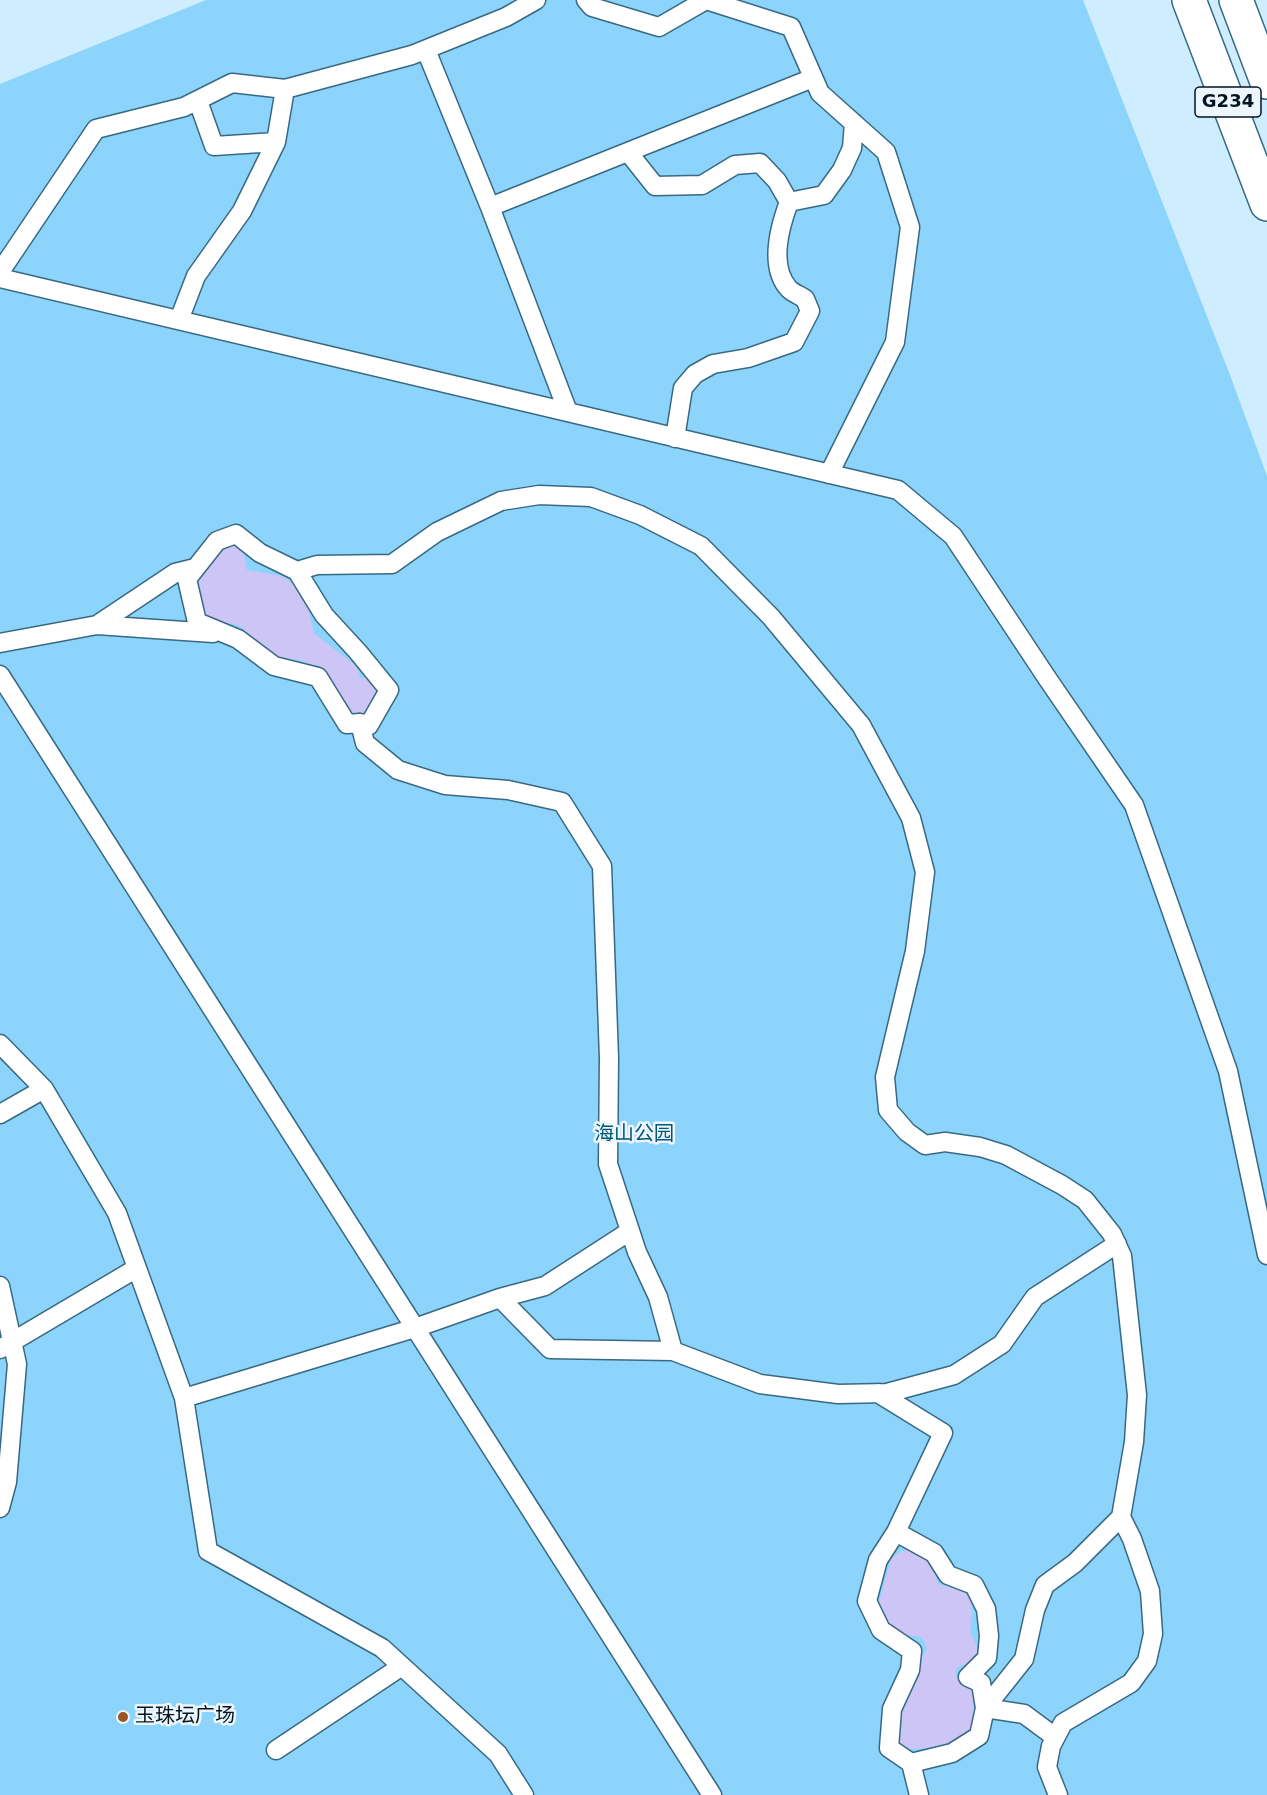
<!DOCTYPE html>
<html>
<head>
<meta charset="utf-8">
<style>
	body { margin:0 }
	canvas { display:block; background:#ceedff }
</style>
</head>
<body>
<canvas width="1267" height="1795"></canvas>
<script>
const g = document.querySelector('canvas').getContext('2d');
g.lineJoin = 'round';
function fill(path, color) {
  g.fillStyle = color;
  g.fill(path, 'evenodd');
}
function stroke(path, color, width, dash) {
  g.strokeStyle = color;
  g.lineWidth = width;
  g.lineCap = dash ? 'butt' : 'round';
  g.setLineDash(dash || []);
  g.stroke(path);
}
function drawText(font, color, halo, rows, align = 'center') {
  g.font = font + ' "DejaVu Sans","Noto Sans SC",sans-serif';
  g.lineWidth = 5;
  g.setLineDash([]);
  g.textBaseline = 'middle';
  g.strokeStyle = halo;
  g.fillStyle = color;
  for (const [text, x, y, turn = 0] of rows) {
    g.save();
    g.translate(x, y);
    g.rotate((+turn || 0) * Math.PI / 180);
    g.textAlign = isNaN(turn) ? turn : align;
    if (halo) g.strokeText(text, 0, 0);
    g.fillText(text, 0, 0);
    g.restore();
  }
}
fill(new Path2D(`
	M206 0H1083L1230 375 1267 476V1795H0V84Z`), '#8cd4fb');
fill(new Path2D(`
	M231 542 243 549 247 570 282 576 304 592 314 633 356 666 361 678H370L380 691 371 711 361 715 349 711 333 688 326 673 313 665 299 660 282 658 268 653 241 627 234 624 216 622 205 617 196 579 220 545Z
	M916 1550 931 1559 938 1584C947 1587 961 1588 968 1596 976 1608 969 1620 971 1633 973 1640 980 1647 978 1655 975 1662 965 1664 958 1667L955 1673C960 1685 969 1685 978 1696L973 1731C955 1746 927 1749 904 1749 898 1743 894 1737 895 1728 897 1711 917 1662 927 1649L922 1637 899 1634 879 1621V1602L891 1559 901 1551Z`), '#cec5f7');
const lane = new Path2D(`
	M586 0 592 7 659 27 706 0 791 27 820 93 886 152 910 227 895 342 829 474
	M426 50 490 207 568 412
	M285 89 412 55 506 17 536 0
	M628 152 655 186 702 185 735 165 760 163 777 181 789 202C780 226 768 266 789 289 793 293 801 296 805 299L810 311 794 342 748 358 713 364 695 374 683 388 675 438
	M789 202 824 195 842 170 852 148 854 123
	M490 207 813 78
	M0 272 96 129 184 107 232 83 285 89 276 142 214 146 198 101
	M0 278 898 490 953 536 1047 678 1134 805 1228 1071 1267 1255
	M179 320 196 276 242 211 276 142
	M297 571 324 615 358 652 389 690 369 725 360 723 347 724 318 677 274 666 238 639 197 622 187 579 217 541 236 534 260 553 297 571 317 565 392 564 437 532 501 501 539 495 591 497 640 515 701 546 771 617 861 725 911 818 925 872 915 951 885 1077 888 1110 907 1132 925 1145 945 1142 980 1147 1006 1155 1062 1185 1085 1200 1112 1234 1122 1256 1137 1395 1134 1442 1121 1517 1132 1539 1150 1591 1153 1634 1147 1661 1131 1683 1063 1723 1051 1746 1047 1767 1058 1795
	M97 625 213 633
	M0 643 97 625 175 573 195 568
	M0 675 712 1795
	M360 723 365 743 398 770 445 785 508 790 562 802 602 866 609 1058 608 1164 637 1252 658 1297 673 1351 760 1384 838 1394 887 1393 954 1375 1002 1344 1035 1297 1117 1244
	M0 1044 44 1089 117 1213 184 1398
	M0 1114 44 1089
	M0 1286 17 1364 7 1482 0 1508
	M500 1298 545 1286 630 1231
	M0 1349 137 1268
	M878 1393 943 1433 896 1532 878 1560 867 1601 881 1630 912 1651 910 1670 892 1709 889 1748 911 1763 952 1753 979 1736 985 1708 981 1683 968 1677 987 1658 989 1636 986 1609 974 1585 948 1575 934 1553 896 1532
	M985 1708 1024 1659 1035 1610 1045 1585 1075 1563 1121 1517
	M985 1708 1024 1714 1055 1737
	M276 1750 402 1666
	M911 1763 919 1795
	M524 1795 498 1754 382 1648 208 1551 184 1398 415 1328 500 1298 550 1349 673 1351`);
const highway = new Path2D(`
	M1189 0 1267 204
	M1236 0 1267 82`);
stroke(lane, '#386983', 21);
stroke(highway, '#386983', 36);
stroke(lane, '#fff', 18);
stroke(highway, '#fff', 33);
for (const [x, y, r, color] of [
	[123,1717,6,"#9a5726"]
]) {
  const dot = new Path2D();
  dot.arc(x, y, r, 0, 2 * Math.PI);
  g.fillStyle = color;
  g.fill(dot);
  stroke(dot, '#ecf6fc', 2);
}
for (const [x, y, w] of [
	[1228,102,66]
]) {
  const box = new Path2D();
  box.roundRect(x - w / 2, y - 15, w, 30, 4.5);
  g.fillStyle = '#ecf6fc';
  g.fill(box);
  stroke(box, '#031520', 1.5);
}
drawText('bold 18px', '#031520', null, [
	["G234",1228,102]
]);
drawText('20px', '#025678', '#ecf6fc', [
	["海山公园",634,1135]
]);
drawText('20px', '#031520', '#ecf6fc', [
	["玉珠坛广场",135,1717]
], 'left');
</script>
</body>
</html>
